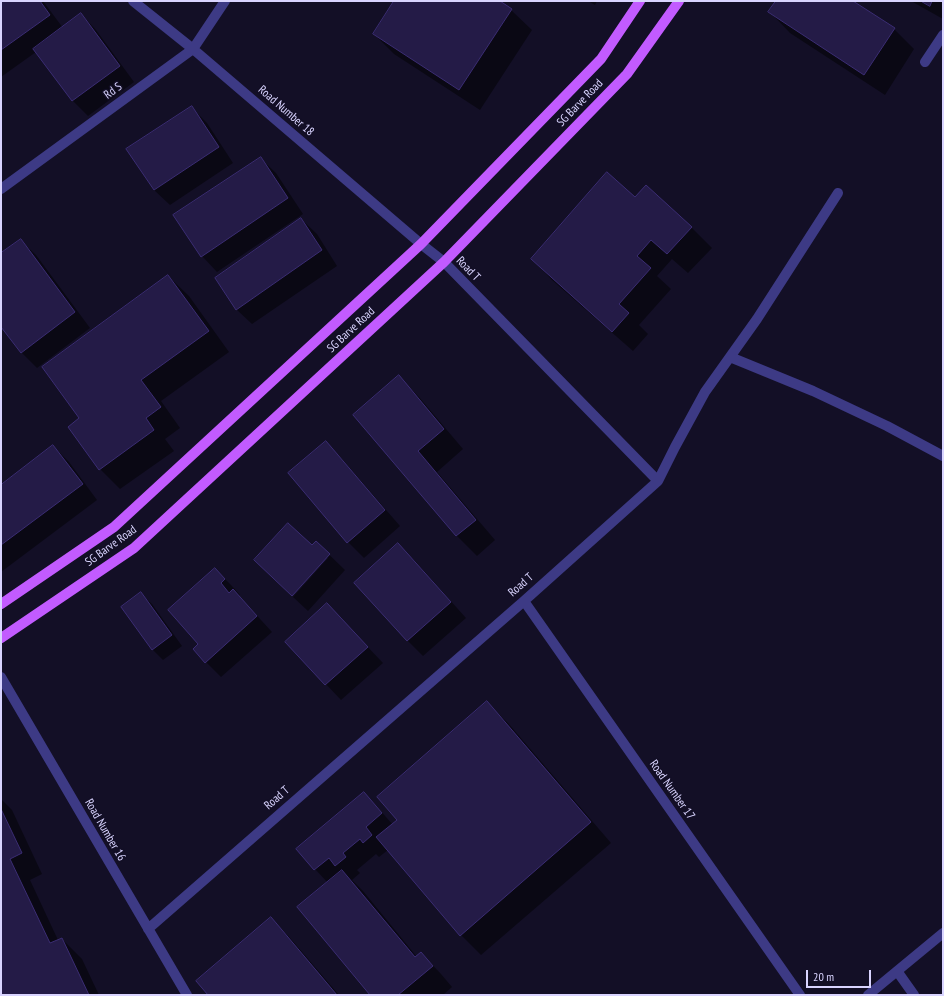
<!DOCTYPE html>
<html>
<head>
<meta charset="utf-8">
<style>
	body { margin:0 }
	#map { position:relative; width:944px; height:996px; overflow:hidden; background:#130f26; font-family:"PT Sans Narrow",sans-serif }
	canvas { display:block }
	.frame { position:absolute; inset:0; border:2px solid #d9d4ff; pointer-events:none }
	.scale { position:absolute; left:806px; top:970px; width:65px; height:18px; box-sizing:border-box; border:2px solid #d9d4ff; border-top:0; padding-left:5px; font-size:12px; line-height:14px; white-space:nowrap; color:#d9d4ff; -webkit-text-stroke:3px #130f26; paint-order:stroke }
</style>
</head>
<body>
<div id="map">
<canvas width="944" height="996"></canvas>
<div class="frame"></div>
<div class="scale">20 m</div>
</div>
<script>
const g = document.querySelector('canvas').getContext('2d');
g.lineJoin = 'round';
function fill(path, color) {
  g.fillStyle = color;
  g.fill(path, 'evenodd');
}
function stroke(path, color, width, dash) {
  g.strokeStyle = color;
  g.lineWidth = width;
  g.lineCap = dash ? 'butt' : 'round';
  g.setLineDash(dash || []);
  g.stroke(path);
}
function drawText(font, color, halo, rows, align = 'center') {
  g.font = font + ' "PT Sans Narrow",sans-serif';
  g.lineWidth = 3;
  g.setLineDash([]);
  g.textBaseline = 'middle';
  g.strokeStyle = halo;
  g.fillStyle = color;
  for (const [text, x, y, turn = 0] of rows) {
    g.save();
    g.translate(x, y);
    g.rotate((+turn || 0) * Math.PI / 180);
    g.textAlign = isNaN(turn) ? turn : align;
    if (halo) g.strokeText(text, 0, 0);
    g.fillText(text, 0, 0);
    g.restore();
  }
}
fill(new Path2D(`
	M1 1H43L63 28 81 14 96 30 134 82 88 116 73 101 36 52 1 77Z
	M395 1H498L511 10 532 30 480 110 394 54 374 34Z
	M588 1H597L595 5Z
	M777 1H851L894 29 914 49 885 95 790 33 770 12Z
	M911 1H943V19Z
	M191 107 207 123 233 163 170 205 154 190 128 150Z
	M260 158 276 173 303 214 217 272 202 256Z
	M646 186 692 228 712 248 688 273 672 259 657 276 671 289 639 325 648 334 633 351 552 280 532 259 635 198Z
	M301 219 317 234 337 266 252 324 236 309Z
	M20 240 36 255 90 328 37 368 21 352 1 325V254Z
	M168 276 189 296 229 352 161 401 180 428 165 439 174 451 120 489 100 469 80 419Z
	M399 377 419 397 463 449 437 472 495 540 477 556 457 536 354 415Z
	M326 442 341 458 400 526 364 558 348 542 290 473Z
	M53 446 69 462 97 500 1 572V486Z
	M316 542 345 570 308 611 293 597 328 558H325L291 595 255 560 312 546Z
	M398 545 414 560 466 618 423 656 408 641 356 583Z
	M215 569 231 585 240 595 239 596 272 632 221 677 206 662 200 644Z
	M141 594 152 604 182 646 163 660 153 650 123 608Z
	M342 620 383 663 341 700 286 642Z
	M487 703 508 723 611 843 481 955 461 935 388 850 379 857 376 854 357 870 360 873 352 880 363 891 417 957 421 953 441 974 452 987 443 995H372L328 883 315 869 298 849 364 793 379 809 393 825 398 820Z
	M1 799 12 810 42 874 30 880 58 940 62 939 82 959 99 995H1Z
	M271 918 291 939 339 995H209Z`), '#0007');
const building = new Path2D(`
	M1 1H40L50 15 1 50Z
	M394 1H500L512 9 459 90 373 34Z
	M776 1H853L895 28 864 75 768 12Z
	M921 1H932L930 6Z
	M81 13 120 66 72 101 33 49Z
	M192 106 219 147 154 190 126 149Z
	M261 157 288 198 201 257 173 215Z
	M607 172 635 197 646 185 692 227 667 254 651 240 637 256 651 268 619 304 629 313 612 332 531 259Z
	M301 218 322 250 236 310 215 278Z
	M21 239 75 312 21 353 1 327V253Z
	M168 275 209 331 141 380 161 407 146 418 154 430 99 470 68 427 79 418 42 367Z
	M399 375 444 429 418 451 476 520 456 536 353 415Z
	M326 441 385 510 347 543 288 473Z
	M53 445 83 484 1 545V485Z
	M288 523 312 545 316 541 330 554 292 596 254 560Z
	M398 543 451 602 407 641 354 583Z
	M215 568 225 579 221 583 229 593 233 589 257 616 205 663 193 649 198 644 168 610Z
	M141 592 172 635 152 650 121 607Z
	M327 603 368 647 325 685 285 642Z
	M487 701 591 822 460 936 376 837 397 820 377 797Z
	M364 792 382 813 366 827 372 835 363 843 360 839 343 853 346 857 335 866 329 858 314 870 296 849Z
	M1 809 22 853 10 859 50 943 62 938 89 995H1Z
	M342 870 415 957 421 952 433 966 398 995H370L297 907Z
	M271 917 337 995H208L196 981Z`);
fill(building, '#241b47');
stroke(building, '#3b2d73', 1);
stroke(new Path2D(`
	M133 1 193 49 421 244 444 262 658 481 524 601 148 929
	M925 62 943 35
	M1 189 193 49 225 1
	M730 357 813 391 887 426 943 456
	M658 481 675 447 705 392 757 319 838 193
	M524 601 800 995
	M1 677 187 995
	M897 971 914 995
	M868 995 943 933`), '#3d3a85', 10);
stroke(new Path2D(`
	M1 604 114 527 421 244 601 59 640 1
	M1 638 134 548 444 262 627 74 679 1`), '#c25bff', 10);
drawText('12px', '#d9d4ff', '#130f26', [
	["Rd S",113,91,-36],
	["SG Barve Road",580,103,-46],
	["Road Number 18",286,111,41],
	["Road T",468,269,46],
	["SG Barve Road",351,330,-43],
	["SG Barve Road",111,546,-36],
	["Road T",521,585,-41],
	["Road Number 17",672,790,55],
	["Road T",277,798,-41],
	["Road Number 16",105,830,60]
]);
</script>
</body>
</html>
